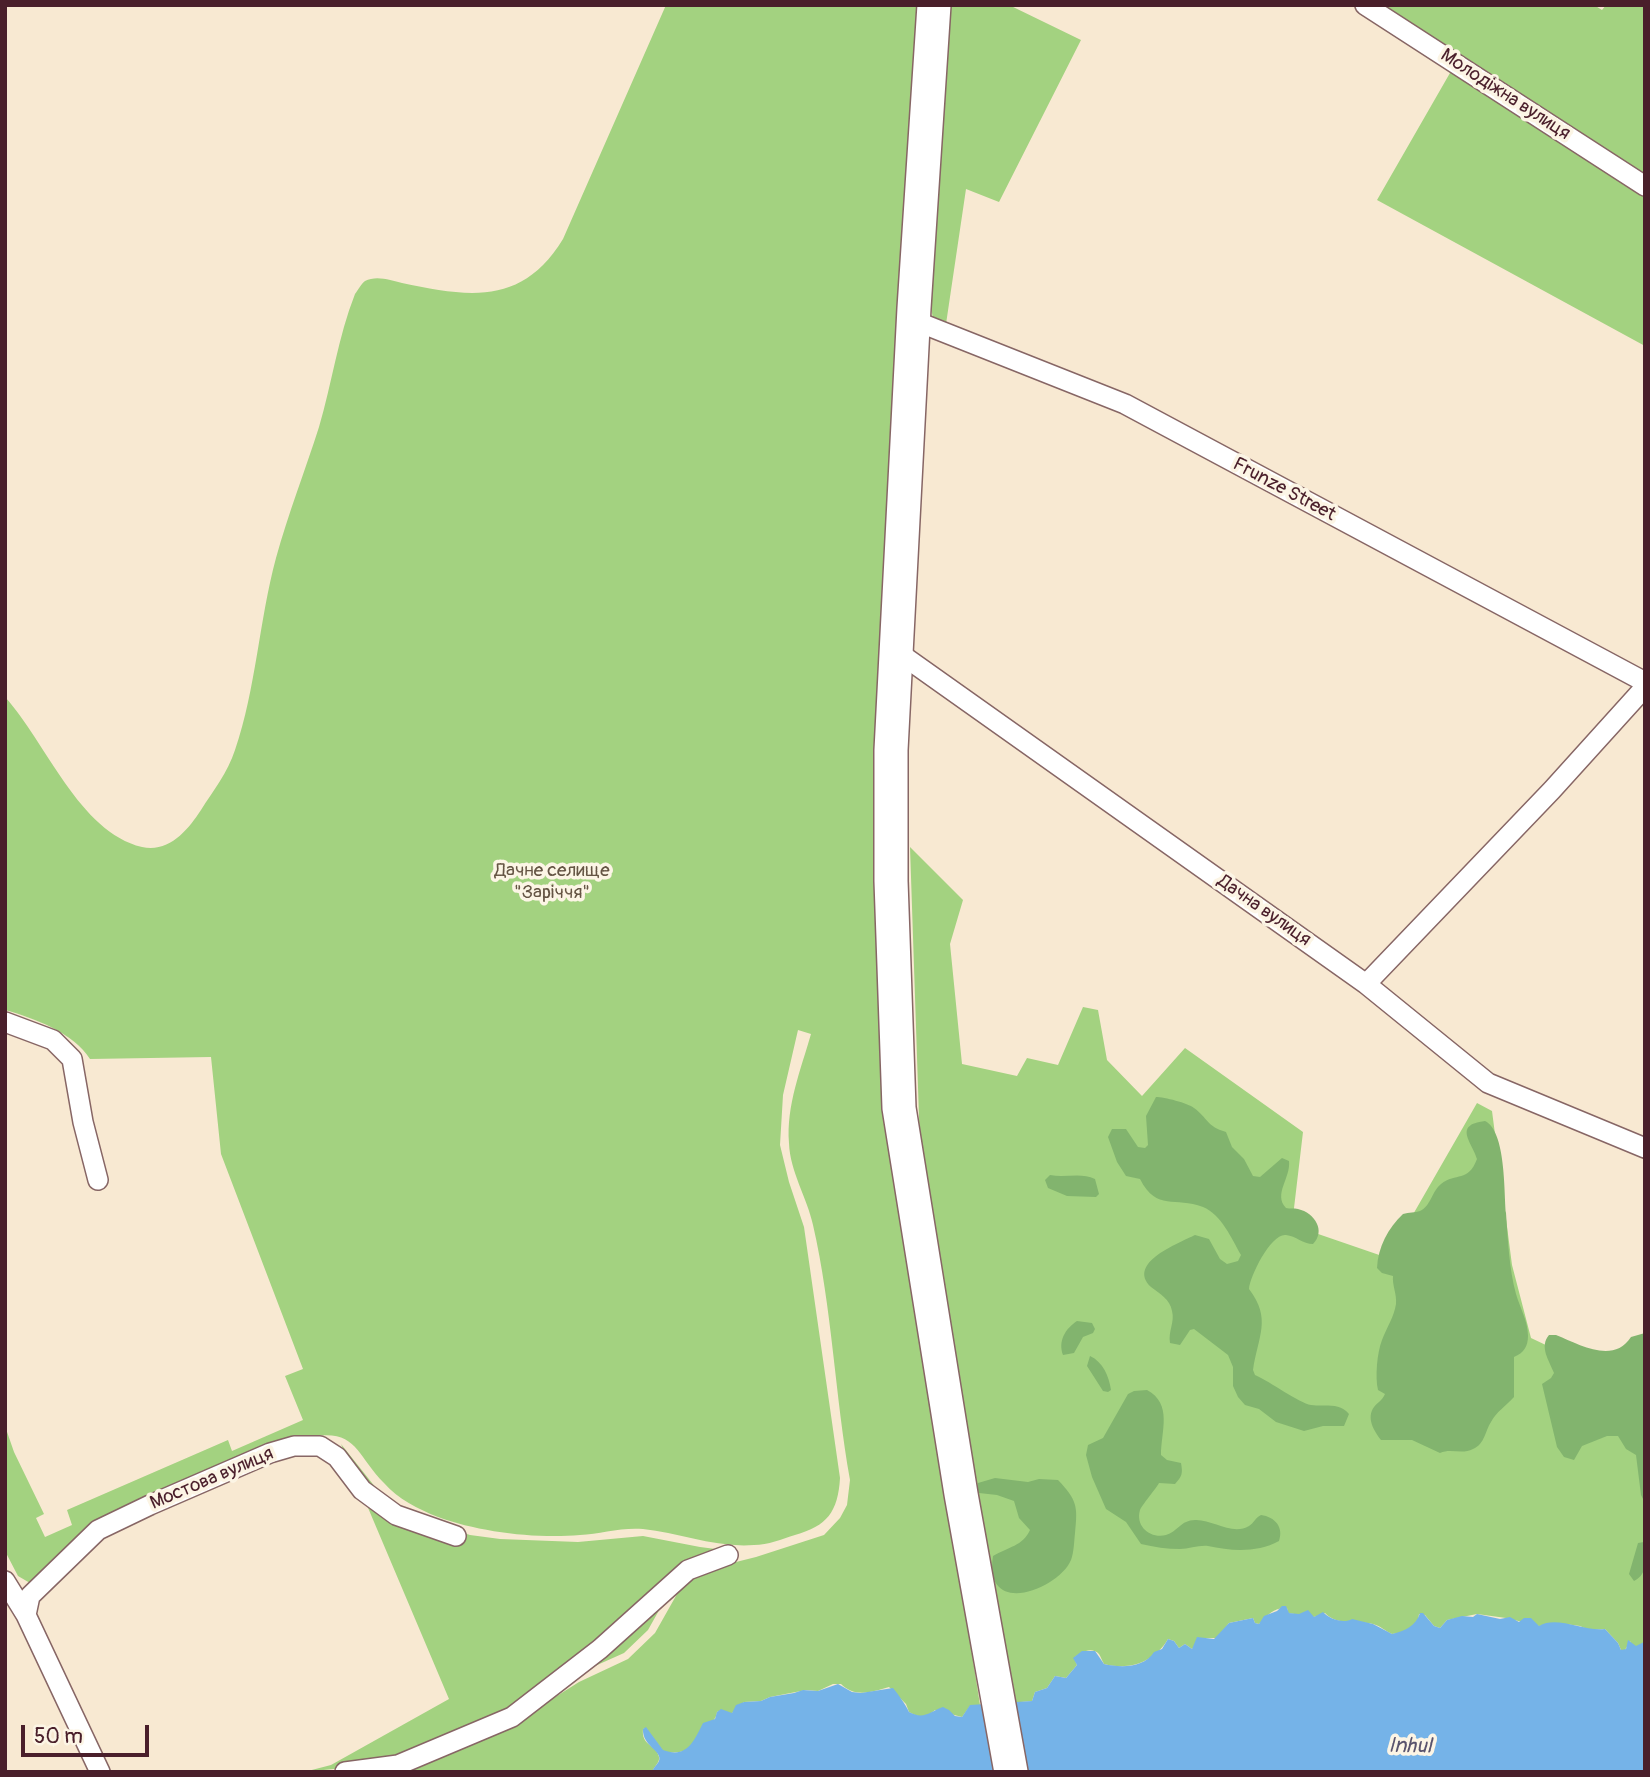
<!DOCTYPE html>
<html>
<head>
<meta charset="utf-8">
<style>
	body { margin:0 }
	#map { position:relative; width:1650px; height:1777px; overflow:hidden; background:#f8e9d2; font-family:Pangolin,sans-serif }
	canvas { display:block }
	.frame { position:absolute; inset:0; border:7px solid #4a1f2b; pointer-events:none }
	.scale { position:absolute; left:21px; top:1725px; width:128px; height:32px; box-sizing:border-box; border:4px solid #4a1f2b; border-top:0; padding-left:9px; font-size:21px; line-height:24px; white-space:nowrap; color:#4a1f2b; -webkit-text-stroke:5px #fcf5e5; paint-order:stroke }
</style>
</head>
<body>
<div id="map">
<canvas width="1650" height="1777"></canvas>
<div class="frame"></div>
<div class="scale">50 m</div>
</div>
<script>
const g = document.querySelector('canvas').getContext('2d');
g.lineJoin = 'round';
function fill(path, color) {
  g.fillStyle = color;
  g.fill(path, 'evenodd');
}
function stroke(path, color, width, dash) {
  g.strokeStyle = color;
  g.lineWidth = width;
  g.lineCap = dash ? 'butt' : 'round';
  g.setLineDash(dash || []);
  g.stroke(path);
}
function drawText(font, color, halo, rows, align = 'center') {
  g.font = font + ' Pangolin,sans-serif';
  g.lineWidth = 7;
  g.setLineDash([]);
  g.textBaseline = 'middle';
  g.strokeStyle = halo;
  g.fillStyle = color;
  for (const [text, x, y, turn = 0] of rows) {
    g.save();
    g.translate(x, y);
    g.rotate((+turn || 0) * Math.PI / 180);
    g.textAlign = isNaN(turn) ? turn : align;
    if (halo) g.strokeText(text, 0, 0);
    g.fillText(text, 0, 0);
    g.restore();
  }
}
fill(new Path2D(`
	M666 5H926L886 667 911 1261 980 1705 970 1706 962 1717 935 1710C926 1718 919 1718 909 1712L906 1704 889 1687C872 1692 855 1698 841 1684H833L818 1691 806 1690 770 1697 761 1701 744 1702 732 1713C726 1713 724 1708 717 1712 716 1723 705 1725 699 1733 697 1736 697 1740 695 1743 688 1753 673 1754 663 1751L646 1728 643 1729C641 1746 656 1744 659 1757 660 1763 654 1766 652 1772H368L522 1718 579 1682 628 1659 655 1633 681 1587 688 1581 716 1567 756 1557 824 1535 840 1518 847 1505 850 1480C835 1395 832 1308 813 1225 807 1197 790 1172 789 1143 786 1106 801 1069 811 1034L798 1030 783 1095 780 1145 789 1182 804 1227 840 1478C838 1512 827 1526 795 1535 782 1539 768 1545 754 1545 716 1548 680 1533 643 1529 622 1527 600 1534 580 1535 536 1539 479 1532 438 1517 418 1509 398 1499 384 1483 356 1455 357 1428 310 1437L147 1505 30 1583 18 1576 5 1551V1426L14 1452 44 1514 36 1518 45 1537 72 1525 67 1510 228 1440 232 1451 303 1420 285 1376 303 1369 221 1154 211 1057 90 1059C74 1033 34 1018 5 1010V697C46 742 79 832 142 847 169 853 188 830 201 810 213 791 228 772 235 750 256 688 259 621 276 558 288 514 305 471 319 427 332 383 338 337 355 294 358 290 361 284 365 281 376 275 391 280 402 283 469 297 522 306 563 239Z
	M950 5H1009L1081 40 999 202 966 189 946 324 933 319 931 307Z
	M1378 5H1594L1602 10 1606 5H1645V177Z
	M1454 66 1645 188V346L1377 200Z
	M910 847 963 900 950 944 962 1064 1017 1076 1027 1058 1058 1065 1083 1007 1098 1010 1107 1060 1142 1096 1185 1048 1303 1132 1292 1225 1388 1258 1477 1103 1492 1111 1512 1265 1531 1338 1645 1392V1642L1639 1646H1632L1630 1641 1625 1650H1621L1618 1643 1605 1629 1589 1630 1580 1626 1565 1624 1539 1626 1506 1618 1477 1614 1447 1620 1440 1628 1434 1626 1425 1615 1419 1614 1418 1621 1405 1632 1392 1634C1385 1631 1381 1626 1373 1624 1357 1620 1337 1626 1325 1613L1314 1617 1288 1613 1287 1608C1275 1607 1267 1615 1259 1624L1255 1623 1253 1618 1229 1623 1217 1638H1201L1192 1649 1185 1644 1179 1648 1174 1641 1168 1639C1155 1661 1131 1671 1104 1664 1102 1661 1101 1657 1099 1654 1092 1646 1080 1652 1074 1658L1077 1665 1066 1678 1055 1676 1047 1688 1035 1692 1032 1701 1010 1703 920 1147Z
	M341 1444 376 1488 394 1503 437 1525 470 1535 500 1539 578 1542 643 1536 700 1547 739 1552 712 1560 662 1605 648 1630 624 1653 586 1670 455 1739 363 1766 304 1772 331 1765 449 1699Z`), '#a3d280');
fill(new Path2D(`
	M1156 1097C1164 1097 1188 1103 1194 1108 1208 1118 1206 1126 1226 1132L1232 1147 1244 1159 1253 1176 1260 1177 1282 1158 1289 1161C1291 1178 1273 1194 1286 1208 1290 1209 1294 1208 1298 1209 1315 1213 1326 1231 1313 1244 1303 1244 1296 1236 1286 1235 1271 1233 1250 1276 1249 1289 1272 1319 1258 1336 1253 1370L1255 1375C1271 1382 1299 1403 1311 1405 1325 1407 1339 1402 1349 1414L1344 1426H1323L1304 1431 1276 1422 1259 1409 1245 1405 1238 1397 1233 1386V1367L1228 1355 1194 1329 1190 1330 1180 1345 1170 1343C1168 1331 1175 1322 1172 1311 1170 1299 1160 1294 1151 1287 1126 1263 1179 1243 1195 1235L1209 1239 1220 1259 1227 1264 1238 1261 1241 1255C1232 1239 1221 1214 1203 1207 1175 1196 1157 1212 1140 1179L1126 1176 1117 1162 1108 1137 1112 1129H1126L1138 1147 1145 1148 1148 1145 1146 1116Z
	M1485 1121C1506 1131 1504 1192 1506 1213 1508 1240 1509 1268 1516 1294 1520 1308 1528 1321 1528 1336 1528 1346 1524 1353 1514 1357V1397C1506 1406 1496 1412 1491 1422 1485 1431 1485 1444 1473 1449 1462 1455 1451 1448 1440 1453L1412 1440H1381C1374 1431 1366 1418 1374 1407 1378 1402 1382 1401 1385 1394L1378 1390C1375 1377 1377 1353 1382 1340 1387 1327 1394 1317 1396 1304 1397 1294 1392 1285 1393 1276L1382 1273 1377 1268C1378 1247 1388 1228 1403 1214 1409 1212 1415 1213 1420 1211 1431 1206 1432 1191 1441 1184 1456 1172 1468 1183 1477 1159 1473 1143 1452 1125 1485 1121Z
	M1050 1175C1066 1178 1081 1172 1095 1179L1099 1194 1096 1197 1067 1196 1048 1188 1045 1180Z
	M1077 1321 1092 1323 1095 1329 1093 1333 1083 1337 1074 1353 1063 1355C1058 1341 1065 1329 1077 1321Z
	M1645 1333V1503L1641 1495 1636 1455 1626 1449 1618 1436H1607L1582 1446 1574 1460 1564 1457 1557 1447 1542 1384 1551 1378 1554 1373C1549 1360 1539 1347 1549 1335H1556C1579 1344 1613 1365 1631 1337Z
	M1090 1356C1103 1362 1109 1376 1111 1390L1108 1392 1103 1391 1087 1366Z
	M1147 1390C1173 1404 1161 1431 1161 1455L1167 1460 1181 1463C1183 1474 1182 1476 1175 1484L1159 1483C1155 1490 1142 1505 1140 1510 1135 1527 1151 1539 1166 1535 1177 1532 1181 1520 1195 1520 1212 1519 1232 1536 1249 1526 1254 1523 1255 1518 1261 1515 1275 1517 1284 1527 1279 1541 1257 1553 1231 1551 1208 1546 1199 1545 1189 1549 1180 1549 1167 1549 1154 1547 1141 1544L1126 1522 1106 1509 1092 1477 1086 1455 1088 1445 1103 1438 1128 1394 1134 1391Z
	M995 1478 1028 1482 1039 1479 1058 1480C1077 1500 1078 1506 1075 1533 1074 1542 1074 1552 1071 1560 1059 1589 983 1619 993 1556 1008 1547 1023 1546 1030 1530L1019 1518 1014 1501 997 1495 979 1493 977 1489 978 1483Z
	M1644 1542C1646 1555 1649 1574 1634 1581L1629 1574 1638 1543Z`), '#82b46e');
fill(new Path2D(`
	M1282 1606H1286L1289 1613 1299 1614 1308 1610 1314 1617 1323 1612C1329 1619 1344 1624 1352 1619L1373 1624 1392 1634C1405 1631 1416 1626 1420 1613H1423L1434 1626 1440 1628 1447 1620 1462 1616 1473 1617 1477 1614 1500 1619 1510 1617 1519 1622 1524 1618H1531L1539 1626C1557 1615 1584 1632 1605 1629L1618 1643 1621 1650 1626 1649 1628 1640 1636 1646 1644 1642 1645 1772H652C653 1768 657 1765 659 1761 663 1751 642 1746 643 1729L646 1727 663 1750C687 1759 694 1741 703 1723L715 1719 717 1712 721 1709 732 1713 736 1705 744 1702 761 1701 770 1697 794 1693 803 1690 818 1691 838 1684 852 1692 861 1693 893 1688C898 1694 906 1705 909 1712 924 1720 929 1712 943 1707L949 1710 955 1716 962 1717 970 1705 1032 1701 1035 1692 1047 1688 1055 1676 1066 1678 1077 1665 1073 1658 1082 1651H1095L1104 1664C1121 1668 1144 1668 1154 1652L1162 1649 1168 1639 1174 1641 1179 1648 1185 1644 1192 1649 1197 1637 1214 1639 1229 1623 1253 1618 1255 1623 1259 1624 1264 1616 1277 1611Z`), '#75b3e8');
const minor = new Path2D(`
	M1365 5 1645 186
	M913 320 1125 404 1645 682
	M895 650 1366 984 1488 1083 1645 1148
	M1366 984 1552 790 1645 687
	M5 1022 53 1040 72 1059 83 1122 98 1180
	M5 1581 26 1615 100 1772
	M26 1615 30 1596 98 1530 150 1505 270 1453 294 1446H320L337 1457 362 1490 396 1515 456 1536
	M345 1772 398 1765 512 1717 600 1649 688 1570 728 1555`);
const trunk = new Path2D(`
	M934 5 914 308 891 750V881L899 1108 961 1494 1011 1772`);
stroke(minor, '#876665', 22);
stroke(trunk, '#876665', 36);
stroke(minor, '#fff', 19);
stroke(trunk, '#fff', 33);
drawText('19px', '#4a1f2b', '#fcf5e5', [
	["Молодіжна вулиця",1505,95,33],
	["Frunze Street",1284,490,28],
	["Дачна вулиця",1264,911,35],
	["Мостова вулиця",212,1479,-23]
]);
drawText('19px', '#655544', '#fcf5e5', [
	["Дачне селище",552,871],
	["\"Заріччя\"",552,893]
]);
drawText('italic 21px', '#59536d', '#fcf5e5', [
	["Inhul",1410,1747,1]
]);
</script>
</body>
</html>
